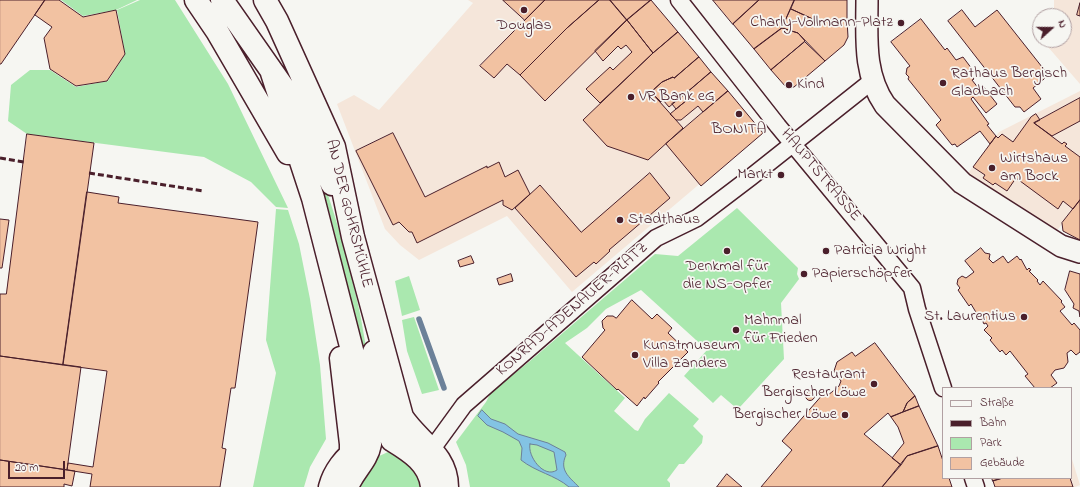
<!DOCTYPE html>
<html>
<head>
<meta charset="utf-8">
<style>
	body { margin:0 }
	#map { position:relative; width:1080px; height:487px; overflow:hidden; background:#f6f6f2; font-family:"Indie Flower",sans-serif }
	canvas { display:block }
	.legend { position:absolute; left:942px; top:387px; width:130px; height:92px; box-sizing:border-box; background:#f6f6f2; border:1px solid #b1a0a2; margin:0; padding:5px 7px; list-style:none; font-size:12px; color:#4a1f2b }
	.legend li { display:flex; align-items:center; gap:8px; height:20px }
	.legend b { width:20px; border:1px solid #b1a0a2 }
	.north { position:absolute; left:1032px; top:8px; width:40px; height:40px; box-sizing:border-box; background:#f6f6f2; border:1px solid #b1a0a2; border-radius:50%; rotate:69deg; font-size:11px; font-weight:700; line-height:16px; text-align:center; color:#4a1f2b }
	.north::after { content:''; display:block; margin:auto; width:14px; height:18px; background:#4a1f2b; clip-path:polygon(50% 0,100% 100%,50% 72%,0 100%) }
	.scale { position:absolute; left:8px; top:461px; width:57px; height:18px; box-sizing:border-box; border:2px solid #4a1f2b; border-top:0; padding-left:5px; font-size:12px; line-height:14px; white-space:nowrap; color:#4a1f2b; -webkit-text-stroke:3px #f6f6f2; paint-order:stroke }
</style>
</head>
<body>
<div id="map">
<canvas width="1080" height="487"></canvas>
<ul class="legend">
<li><b style="height:5px;background:#f6f6f2"></b>Straße</li>
<li><b style="height:5px;background:#4a1f2b"></b>Bahn</li>
<li><b style="height:11px;background:#aae8af"></b>Park</li>
<li><b style="height:11px;background:#f2c2a2"></b>Gebäude</li>
</ul>
<div class="north">N</div>
<div class="scale">20 m</div>
</div>
<script>
const g = document.querySelector('canvas').getContext('2d');
g.lineJoin = 'round';
function fill(path, color) {
  g.fillStyle = color;
  g.fill(path, 'evenodd');
}
function stroke(path, color, width, dash) {
  g.strokeStyle = color;
  g.lineWidth = width;
  g.lineCap = dash ? 'butt' : 'round';
  g.setLineDash(dash || []);
  g.stroke(path);
}
function drawText(font, color, halo, rows, align = 'center') {
  g.font = font + ' "Indie Flower",sans-serif';
  g.lineWidth = 3.5;
  g.setLineDash([]);
  g.textBaseline = 'middle';
  g.strokeStyle = halo;
  g.fillStyle = color;
  for (const [text, x, y, turn = 0] of rows) {
    g.save();
    g.translate(x, y);
    g.rotate((+turn || 0) * Math.PI / 180);
    g.textAlign = isNaN(turn) ? turn : align;
    if (halo) g.strokeText(text, 0, 0);
    g.fillText(text, 0, 0);
    g.restore();
  }
}
fill(new Path2D(`
	M468 0H650L762 131 572 292 507 216 419 260 400 245 385 229 337 104 354 95 379 110 473 3Z
	M1054 0H1080V84L1042 40H1064V16H1049L1054 11Z
	M1080 91V200L1056 232 963 180 999 132Z
	M1071 456 1080 485 1075 487H995L992 478H1071Z`), '#f5e6da');
fill(new Path2D(`
	M61 0H137L116 10 83 16Z
	M140 0H175L228 84 288 208 276 207 251 182 204 157 27 134 8 121 11 85 30 70H50L76 87 108 81 125 54 117 10Z
	M319 168C334 211 347 255 357 300 364 330 368 362 373 393L366 394C353 318 341 244 317 171Z
	M737 208 798 268 797 274 799 279 781 303 784 359 740 407H735L721 395 713 403 684 376 707 350 641 290 606 309 587 328 565 343 625 398 614 411 635 430 638 431 645 419 669 393 699 419 693 426 703 436 702 443 684 464H679L667 480 670 483V487H470L466 465 456 442 486 402 491 392 530 361 655 254 678 256Z
	M276 209 288 210 299 244 310 299 320 365 326 439 310 467 304 487H253L276 373 266 340Z
	M409 276 420 310 402 316 395 281Z
	M414 317 439 390 422 394 407 351 402 320Z
	M388 452C405 454 417 472 422 487H355L373 466 377 457Z`), '#aae8af');
const water = new Path2D(`
	M482 410 491 419 505 424 518 434 548 443 565 452 566 455C559 470 569 477 579 487H569C555 475 536 472 521 460L522 448 519 441 503 432 487 425 478 416ZM530 444 537 445 554 452 557 470C544 479 527 456 530 444Z`);
fill(water, '#83c3e3');
stroke(water, '#6c8199', 1);
stroke(new Path2D(`
	M419 319 444 388`), '#6c8199', 5.5);
const building = new Path2D(`
	M0 0H45L1 64H0Z
	M45 0H59L83 17 116 10 125 54 107 81 76 86 50 69 44 38 52 27 35 15Z
	M503 0H545L525 20Z
	M545 0H599L567 28 520 75 507 64 494 78 480 66Z
	M599 0H610L627 20 545 101 520 75 567 28Z
	M610 0H651L627 20Z
	M651 0 678 32 653 53 627 20Z
	M713 0H759L733 24Z
	M759 0H794L782 28 754 49 733 24Z
	M795 0H847V20L817 21 791 9Z
	M1080 3V16L1077 15Z
	M791 9 817 21 847 20 848 37 844 45 825 61 798 33 782 28Z
	M962 10 975 27 997 10 1046 72 1044 79 1033 88 1041 99 1024 112 1020 107H1015L948 21Z
	M921 19 945 50 947 48 956 60 963 57 972 69 968 72 974 79 972 80 979 89 983 86 997 104 986 113 973 97 971 99 989 124 987 125 996 136 990 144 980 131 957 147 955 144 952 145 936 125 941 120 908 79 909 77 906 74 907 68 910 66 891 42Z
	M627 20 653 53 600 103 586 89 610 67 613 70 632 52 626 45 621 49 618 46 603 61 595 51Z
	M782 28 798 33 805 41 771 70 754 49Z
	M678 32 699 57 674 78 673 77 662 82 651 92 683 128 648 160 607 146 583 120 653 53Z
	M805 42 825 61 794 87H786L771 70Z
	M699 57 711 72 669 107 663 100 661 102 651 92 662 82 673 77 674 78Z
	M711 72 728 91 703 112 698 106 681 120H676L670 114 687 100 689 101 692 99 687 93Z
	M728 91 763 133 701 186 666 144Z
	M687 93 692 99 689 101 687 100 676 109 672 104Z
	M1080 98V121L1052 136 1034 123Z
	M1036 114 1040 120 1034 123 1062 144 1064 142 1067 144 1065 146 1080 157V200L1073 209 1063 201 1058 209 1016 178 1007 191 995 183 993 185 983 178 985 175 973 167 996 136 998 138 1002 134 1013 142 1031 117Z
	M393 133 425 197 487 166V168L499 162 505 177 518 170 530 194 512 210 503 205V200L417 243 412 232H409L399 222 393 225 356 151Z
	M27 134 94 143 63 365 0 356V294H6Z
	M650 173 670 198 609 250 610 251 596 264 594 262 576 277 515 208 540 185 581 232Z
	M87 192 119 197 118 203 258 222 235 388H231L222 448 226 449 220 487H90L92 474 67 470 68 463 93 467 107 371 63 365Z
	M1080 200V240L1063 231 1062 223Z
	M0 219 9 220 2 268H0Z
	M981 248 985 253 990 254 989 259 993 263 1003 256 1008 263 1017 256 1020 260 1021 259 1027 270 1029 268 1031 270 1029 271 1038 280 1037 281 1040 285 1043 281 1062 301 1061 302 1065 307 1060 311 1072 325 1074 323 1080 330V352L1076 355 1071 350 1067 353 1068 362 1064 368 1055 370 1051 375 1057 383 1050 388H1035L1025 376 1028 374 1010 351 1006 355 1002 350 1000 352 990 340 992 338 984 330 988 326 986 323 984 324 983 322 984 320 978 313 977 314 971 304 969 306 958 290 960 288 957 284 958 279 962 276 966 278 974 272 965 261Z
	M471 256 474 263 460 267 458 261Z
	M1070 271 1080 274V317L1079 311 1073 308 1074 304 1065 290Z
	M511 274 513 281 499 285 497 279Z
	M632 300 652 319 657 314 672 328 668 333 688 352 658 382 659 383 645 399 644 397 637 406 618 389 617 390 582 357 605 330 603 328 602 321 607 316H613L616 318Z
	M875 343 915 396 907 403 903 412 891 417 888 413 864 434 901 465 882 487H761L792 450 782 441 824 393 827 396 839 386 841 381 834 371 837 362 852 352 855 356Z
	M0 356 81 367 67 470 0 460Z
	M805.5 396a4.5 4.5 0 1 1 9 0a4.5 4.5 0 1 1-9 0Z
	M915 396 919 406 903 412 907 403Z
	M919 406 938 446 907 456 901 465 892 458 904 443 898 427 891 417Z
	M938 446 943 461V478H949L952 487H882L907 456Z
	M0 460 75 471 72 486 64 484V487H0Z
	M727 474 742 487H717Z
	M992 478H1003L993 481Z
	M1003 478H1070L1073 487H995L993 481Z`);
fill(building, '#f2c2a2');
stroke(building, '#4a1f2b', 1);
const pedestrian = new Path2D(`
	M679 0 778 126 912 288 917 309 943 388
	M432 449 464 405 656 238 697 218 751 177 872 81
	M973 478 976 487`);
const minor = new Path2D(`
	M867 0C867 37 863 73 885 105L962 183 1061 246 1080 252`);
const secondary = new Path2D(`
	M196 0 217 31 288 153
	M222 0 299 110 332 184
	M265 0 277 21 334 147 353 237 402 417C418 442 447 454 447 487
	M272 73 313 198 354 358 370 444C367 461 353 471 347 487
	M374 352C376 382 378 413 392 440
	M341 358 351 444V454
	M392 440C410 451 430 463 432 487
	M330 487C334 472 345 457 358 449`);
stroke(pedestrian, '#4a1f2b', 19);
stroke(minor, '#4a1f2b', 24);
stroke(secondary, '#4a1f2b', 25);
stroke(pedestrian, '#f6f6f2', 16);
stroke(minor, '#f6f6f2', 21);
stroke(secondary, '#f6f6f2', 22);
stroke(new Path2D(`
	M0 158 24 162
	M89 173 203 191`), '#4a1f2b', 3, [6, 3]);
for (const [x, y, r, color] of [
	[524,10,4,"#4a1f2b"],
	[901,23,4,"#4a1f2b"],
	[943,83,4,"#4a1f2b"],
	[789,85,4,"#4a1f2b"],
	[631,97,4,"#4a1f2b"],
	[739,114,4,"#4a1f2b"],
	[992,168,4,"#4a1f2b"],
	[781,175,4,"#4a1f2b"],
	[620,220,4,"#4a1f2b"],
	[727,251,4,"#4a1f2b"],
	[826,251,4,"#4a1f2b"],
	[804,274,4,"#4a1f2b"],
	[1024,317,4,"#4a1f2b"],
	[736,330,4,"#4a1f2b"],
	[635,355,4,"#4a1f2b"],
	[874,384,4,"#4a1f2b"],
	[845,415,4,"#4a1f2b"]
]) {
  const dot = new Path2D();
  dot.arc(x, y, r, 0, 2 * Math.PI);
  g.fillStyle = color;
  g.fill(dot);
  stroke(dot, '#f6f6f2', 1.5);
}
drawText('16px', '#4a1f2b', '#f6f6f2', [
	["Charly-Vollmann-Platz",893,23,"right"],
	["Douglas",524,26,"center"],
	["Rathaus Bergisch",951,74],
	["Gladbach",951,92],
	["Kind",797,85],
	["VR Bank eG",639,97],
	["BONITA",739,130,"center"],
	["Wirtshaus",1000,159],
	["am Bock",1000,177],
	["Markt",773,175,"right"],
	["Stadthaus",628,220],
	["Patricia Wright",834,251],
	["Denkmal für",727,267,"center"],
	["die NS-Opfer",727,285,"center"],
	["Papierschöpfer",812,274],
	["St. Laurentius",1016,317,"right"],
	["Mahnmal",744,321],
	["für Frieden",744,339],
	["Kunstmuseum",643,346],
	["Villa Zanders",643,364],
	["Restaurant",866,375,"right"],
	["Bergischer Löwe",866,393,"right"],
	["Bergischer Löwe",837,415,"right"]
], 'left');
drawText('16px', '#4a1f2b', '#f6f6f2', [
	["HAUPTSTRASSE",820,176,50],
	["AN DER GOHRSMÜHLE",348,214,76],
	["KONRAD-ADENAUER-PLATZ",573,310,-41]
]);
</script>
</body>
</html>
